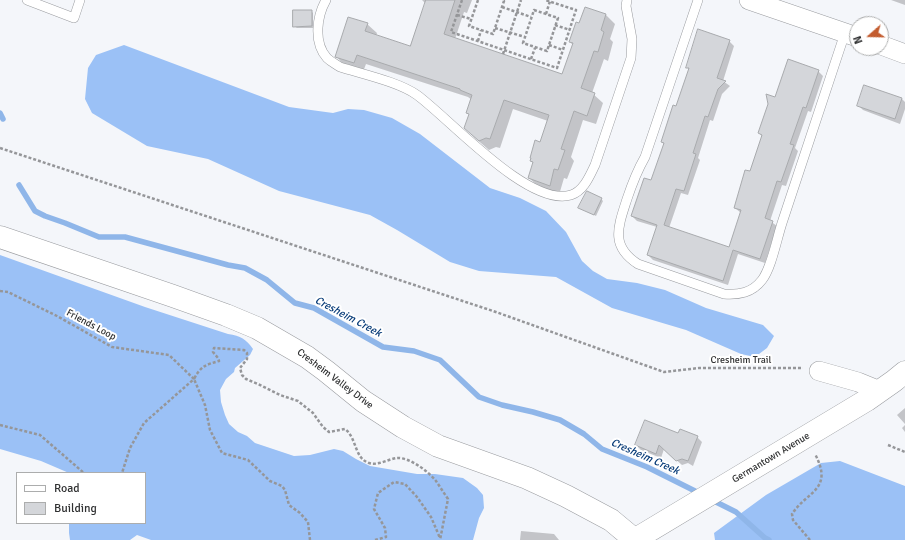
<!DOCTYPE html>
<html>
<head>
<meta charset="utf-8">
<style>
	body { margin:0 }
	#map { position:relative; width:905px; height:540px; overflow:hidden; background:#f4f6fa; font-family:Signika,sans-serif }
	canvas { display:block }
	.legend { position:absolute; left:16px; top:472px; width:130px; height:52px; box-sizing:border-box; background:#fff; border:1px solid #acadad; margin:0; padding:5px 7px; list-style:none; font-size:12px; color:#303132 }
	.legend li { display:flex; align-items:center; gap:8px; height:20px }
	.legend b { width:20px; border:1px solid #acadad }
	.north { position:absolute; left:849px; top:16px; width:40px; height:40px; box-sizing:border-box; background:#fff; border:1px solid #acadad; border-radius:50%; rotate:250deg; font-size:11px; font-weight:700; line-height:16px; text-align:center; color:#303132 }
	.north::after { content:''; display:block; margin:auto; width:14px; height:18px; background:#c35c2f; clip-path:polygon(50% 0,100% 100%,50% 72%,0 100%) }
</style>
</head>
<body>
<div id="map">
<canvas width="905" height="540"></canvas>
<ul class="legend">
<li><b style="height:5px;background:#fff"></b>Road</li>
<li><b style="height:11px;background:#d4d6da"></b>Building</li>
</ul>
<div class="north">N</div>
</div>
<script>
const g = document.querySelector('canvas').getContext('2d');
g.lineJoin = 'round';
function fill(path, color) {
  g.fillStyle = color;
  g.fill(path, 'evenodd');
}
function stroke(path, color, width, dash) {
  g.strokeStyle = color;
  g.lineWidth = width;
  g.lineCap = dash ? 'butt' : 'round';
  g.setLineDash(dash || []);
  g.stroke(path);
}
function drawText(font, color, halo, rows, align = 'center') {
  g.font = font + ' Signika,sans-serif';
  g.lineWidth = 4;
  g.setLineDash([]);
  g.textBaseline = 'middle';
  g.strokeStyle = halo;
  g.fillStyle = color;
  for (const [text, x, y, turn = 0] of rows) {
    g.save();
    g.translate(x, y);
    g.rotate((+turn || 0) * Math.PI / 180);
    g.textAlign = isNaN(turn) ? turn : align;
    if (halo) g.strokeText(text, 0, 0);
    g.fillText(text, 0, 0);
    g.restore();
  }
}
fill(new Path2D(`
	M124 45 289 107 333 113 348 109 364 110 392 118 420 134 490 188 520 198 546 211 566 232 582 261 593 271 607 279 637 283 665 290 706 308 763 325 774 336 767 348 755 357 741 354 686 330 612 308 556 277 479 271 450 262 397 230 370 215 279 191 208 159 147 146 92 113 85 99 88 68 96 55Z
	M0 255 145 307 228 334C241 336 246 339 253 349L250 355 235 368 234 372 226 379 220 390 221 402 225 415 229 424 238 432 247 436 255 443 294 456 310 455 334 449 343 451 356 459 370 466 417 474H435L463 478 477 488 483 495 484 508 479 518 473 540H151L137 535 130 540H70L69 533V523H145V473H69L41 461 0 449Z
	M840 461 905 486V540H715L714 533 766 495 821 463Z`), '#9bc1f6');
fill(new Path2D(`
	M422 0H472L467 13 464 12 455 39 563 75 573 45 570 42 580 25 585 8 606 15 615 24 610 39 613 42 608 61 604 59 592 93 603 103 596 124 583 120 571 157 574 161 567 179 564 178 559 195 539 187 529 178 534 164 531 161 541 143 548 121 513 109 500 148 496 147 489 150 474 137 469 114 472 100 468 97 366 64 363 72 345 66 336 56 367 24 377 33 376 36 411 48 426 4Z
	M891 0H905V5Z
	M311 11 313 13V28H297L294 26Z
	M729 41 734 46 723 81 730 86 722 94 713 121 710 120 698 158 700 160 688 195 681 193 669 228 730 248 741 213 735 208 750 172 762 136 759 133 775 99 818 71 823 76 811 112 808 111 795 148 798 151 786 186 782 185 770 221 777 226 765 263 738 254 728 285 653 260 648 255 657 227 637 221 632 216 652 182 664 145 662 142 677 107 689 70 687 67Z
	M864 86 902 99 905 102V109L900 124 863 110 858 105Z
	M601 199 603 201 596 216 582 209Z
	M905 408V424L897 415Z
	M905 425V432L902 428Z
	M679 434 697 437 702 442 693 466 688 463 682 465 664 449 661 458 641 450 636 445Z
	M521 531 554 534 559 540H520Z`), '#0003');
stroke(new Path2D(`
	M0 113 3 119
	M19 185 35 211 45 216 65 223 99 237H125L228 265 245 268 267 280 295 303 314 308 383 347 414 351 440 360 479 397 502 405 533 412 560 420 584 434 602 449 647 467 701 494
	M712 500 736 512 765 538 769 540`), '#8fb6e9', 5.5);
const building = new Path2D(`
	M426 0H455L444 34 562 74 573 43 569 42 576 22 579 23 585 7 606 14 601 30 604 32 598 52 594 51 581 88 595 93 587 116 574 111 561 149 565 150 558 170 554 169 550 186 528 178 533 162 530 161 531 158H530L535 140 540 142 549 115 504 100 490 139 486 138 479 141 464 128 469 114 466 113 472 95 460 90V89L357 55 354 63 335 57 348 17 368 23 365 31 410 46Z
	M293 10H312V26L293 27Z
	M698 29 730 40 717 78 726 81 718 89 708 117 705 116 693 153 696 154 684 191 676 189 664 225 729 247 741 210 734 208 745 170 750 171 762 135 758 133 768 104 766 94 775 97 788 59 819 70 806 108 803 107 790 144 794 145 781 182 777 181 765 218 773 221 760 259 733 250 723 281 647 255 657 225 631 216 644 178 651 180 664 143 661 142 673 105 676 106 689 68H686Z
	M864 85 902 98 895 119 857 106Z
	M587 191 602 198 594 215 578 208Z
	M645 420 678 433 680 429 698 436 688 461 682 459 676 461 659 445 656 454 635 445Z`);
fill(building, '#d4d6da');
stroke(building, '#a8aaad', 1);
const lane = new Path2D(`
	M27 0 74 18 80 0
	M326 0C317 16 313 42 327 58 331 62 336 64 340 67 362 74 399 82 417 95 450 119 529 208 571 195 584 191 590 175 595 165L631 58 632 39 626 6 627 0
	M698 0 645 157C637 171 632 184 627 199 618 227 610 246 638 264L724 294C739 295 752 293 762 280 772 267 777 237 783 220 803 158 824 96 845 33`);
const street = new Path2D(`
	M749 0 857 37
	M881 45 905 54
	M819 371 858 382 880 391`);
const secondary = new Path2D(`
	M0 237 173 296 226 315 257 328 307 357 326 371 363 401 403 427 438 446 527 478 566 496 611 520 635 540`);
const primary = new Path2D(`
	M634 540 867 400 894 381 905 372`);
stroke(lane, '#999b9f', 10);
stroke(street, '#999b9f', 20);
stroke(secondary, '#999b9f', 23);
stroke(primary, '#999b9f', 23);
stroke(new Path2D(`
	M462 0 451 32 557 68 576 10 545 0
	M478 0 469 26 493 34 504 1 502 0
	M502 7 531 17
	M534 10 558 18 547 51 523 43Z
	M546 14 550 1
	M457 15 471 19
	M555 25 570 30
	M495 28 525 37
	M478 41 481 30
	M549 45 563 50
	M503 54 521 0
	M531 59 535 48
	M0 148 493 311 664 372 699 368H803
	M0 291 8 292 57 316 112 347 169 355 194 379 144 423 130 448 122 473
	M0 425 40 435 84 473
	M888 445 905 452
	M310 540 308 522 300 513 289 505 285 490 282 486 270 481 248 460 222 453 210 430 205 405 194 379C201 366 205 365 219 361L218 358 213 352 214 348 244 350 247 353V359L240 368 242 375 246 379 260 385 280 395 298 401 313 413 323 427 329 432 345 429C357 438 354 458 369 463 378 466 388 459 397 458 409 457 428 471 436 481 440 487 444 493 448 499L440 540
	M375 540 386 537 385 528 374 509 378 493 394 482 405 484 417 497 431 517 440 538
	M810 540 793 520 792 514C807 491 834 490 815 454`), '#959699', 2.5, [3, 2]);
stroke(lane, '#fff', 9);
stroke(street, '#fff', 19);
stroke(secondary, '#fff', 22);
stroke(primary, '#fff', 22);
drawText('10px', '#303132', '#fff', [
	["Friends Loop",91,325,28],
	["Cresheim Trail",741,360],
	["Cresheim Valley Drive",335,379,37],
	["Germantown Avenue",771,458,-31]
]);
drawText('italic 11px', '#073b78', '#fff', [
	["Cresheim Creek",348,317,28],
	["Cresheim Creek",645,457,24]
]);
</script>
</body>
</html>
